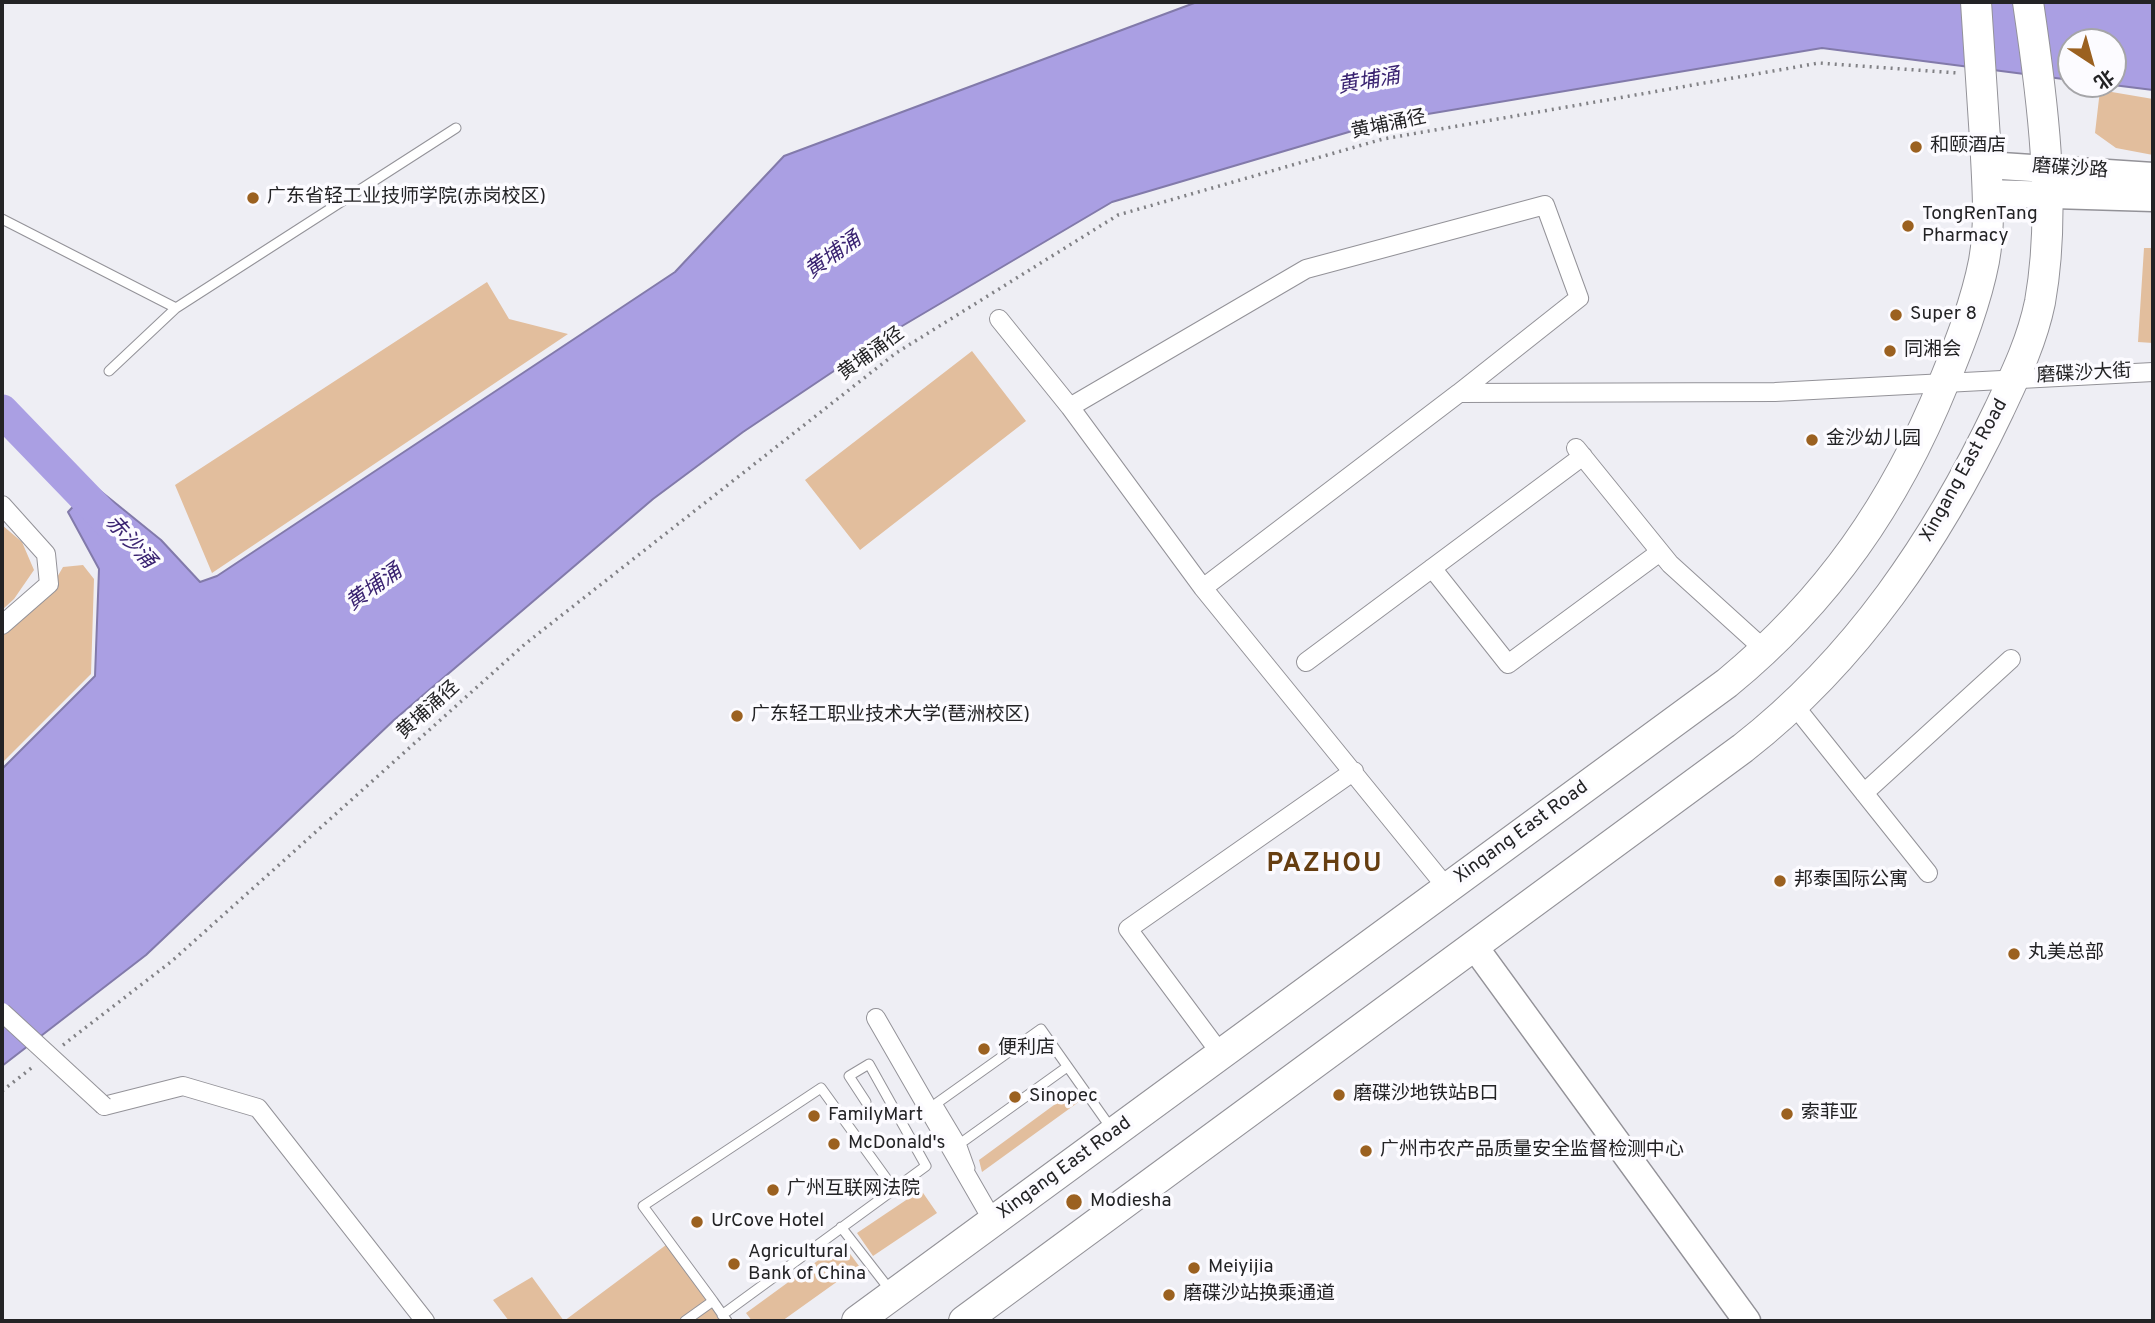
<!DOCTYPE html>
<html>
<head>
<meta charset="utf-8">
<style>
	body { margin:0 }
	#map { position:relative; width:2155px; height:1323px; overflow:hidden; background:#eeeef4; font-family:Overpass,"Noto Sans SC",sans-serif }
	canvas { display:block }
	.frame { position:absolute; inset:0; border:4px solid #232325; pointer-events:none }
	.north { position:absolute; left:2057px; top:28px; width:70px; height:70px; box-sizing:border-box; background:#fcfbff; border:2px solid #a5a5a8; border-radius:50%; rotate:144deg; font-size:19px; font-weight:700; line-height:28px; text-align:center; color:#232325 }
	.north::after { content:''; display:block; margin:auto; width:24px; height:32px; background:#9b6120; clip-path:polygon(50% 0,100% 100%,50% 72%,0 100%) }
</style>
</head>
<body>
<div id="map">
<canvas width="2155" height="1323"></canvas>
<div class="frame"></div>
<div class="north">北</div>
</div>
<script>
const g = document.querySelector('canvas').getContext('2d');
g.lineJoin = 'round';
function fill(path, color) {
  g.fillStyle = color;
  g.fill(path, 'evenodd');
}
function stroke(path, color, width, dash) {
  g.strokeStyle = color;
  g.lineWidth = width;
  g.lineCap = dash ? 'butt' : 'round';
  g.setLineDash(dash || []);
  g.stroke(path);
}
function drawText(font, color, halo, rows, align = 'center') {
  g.font = font + ' Overpass,"Noto Sans SC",sans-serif';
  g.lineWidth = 7;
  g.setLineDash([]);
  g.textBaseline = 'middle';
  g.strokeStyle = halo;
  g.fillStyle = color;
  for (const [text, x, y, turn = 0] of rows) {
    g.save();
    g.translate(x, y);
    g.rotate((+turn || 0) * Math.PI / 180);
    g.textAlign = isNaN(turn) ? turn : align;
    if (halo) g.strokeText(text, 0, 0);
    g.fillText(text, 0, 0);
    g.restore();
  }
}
fill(new Path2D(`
	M2100 90 2153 99V155L2116 148 2095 133Z
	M2144 248H2153V343L2138 342Z
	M487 282 509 319 568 334 212 573 175 485Z
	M972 351 1026 421 860 550 805 480Z
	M2 525 22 542 34 570 14 599 2 610Z
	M83 565 94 579 91 674 2 763V631L48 593 63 567Z
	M1069 1094 1080 1101 982 1172 979 1160Z
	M921 1190 937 1213 873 1256 857 1233Z
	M842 1243 859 1266 782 1321H752L746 1313Z
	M666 1245 722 1321H509L493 1300 532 1277 564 1321Z`), '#e2be9d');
const water = new Path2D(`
	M1197 2H2153V90L2105 84H2113V42H2071V80L1822 48 1386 121 1112 202 892 332 743 432 653 499 394 720 146 955 2 1066V769L95 676 99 569 68 512 93 485 161 540 200 582 217 576 675 272 784 156Z`);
fill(water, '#aa9fe3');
stroke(water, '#827aaa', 2);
stroke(new Path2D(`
	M2 411 113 526`), '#aa9fe3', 33);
const lane = new Path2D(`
	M2 219 176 308
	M109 371 176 308 456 128
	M961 1143 1067 1067
	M970 1168 961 1143 937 1103 1041 1029 1111 1128
	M841 1227 890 1290
	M713 1301 643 1206 821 1088 894 1189
	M722 1315 926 1166 869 1064 849 1076 866 1102
	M685 1321 713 1301 727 1321`);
const street = new Path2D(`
	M999 319 1070 407 1203 588 1447 888
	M1070 407 1306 269 1545 205 1579 298 1459 393
	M1576 448 1670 564 1766 651
	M2 505 46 554 49 584 2 625
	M1432 568 1508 664 1660 552
	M1203 588 1459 393 1775 392 2153 372
	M1306 662 1583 456
	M1794 705 1928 873
	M1864 793 2011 659
	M876 1018 993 1221
	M1221 1054 1128 929 1354 771
	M104 1106 183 1086 258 1108 425 1321`);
const secondary = new Path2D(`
	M1986 165 2153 176
	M1987 193 2153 198
	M1474 946 1747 1321`);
const primary = new Path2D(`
	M857 1321 1727 683C1828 600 1895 503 1944 382 1960 343 1976 302 1984 261 1991 222 1987 179 1985 139 1982 93 1979 48 1976 2
	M964 1321 1743 748C1857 659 1937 540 1999 410 2016 374 2032 341 2040 302 2057 207 2042 96 2028 2`);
stroke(lane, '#939298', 11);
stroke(street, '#939298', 20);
stroke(secondary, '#939298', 29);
stroke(primary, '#939298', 32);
stroke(new Path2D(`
	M63 1045 172 961 525 644 896 353 1118 215 1383 139 1819 63 1958 73
	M2 1091 34 1066`), '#818185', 3.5, [2, 5]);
stroke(lane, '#fff', 9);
stroke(street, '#fff', 18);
stroke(secondary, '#fff', 26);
stroke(primary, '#fff', 30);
const streetBridge = new Path2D(`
	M2 1012 104 1106`);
stroke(streetBridge, '#939298', 20, []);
stroke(streetBridge, '#fff', 18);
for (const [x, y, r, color] of [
	[1916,147,7,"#9b6120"],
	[253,198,7,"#9b6120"],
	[1908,226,7,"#9b6120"],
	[1896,315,7,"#9b6120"],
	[1890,351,7,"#9b6120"],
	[1812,440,7,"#9b6120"],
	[737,716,7,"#9b6120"],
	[1780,881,7,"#9b6120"],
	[2014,954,7,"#9b6120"],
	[984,1049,7,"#9b6120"],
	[1339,1095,7,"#9b6120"],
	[1015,1097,7,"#9b6120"],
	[1787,1114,7,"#9b6120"],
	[814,1116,7,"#9b6120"],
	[834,1144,7,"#9b6120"],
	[1366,1151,7,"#9b6120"],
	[773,1190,7,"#9b6120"],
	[1074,1202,9,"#9b6120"],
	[697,1222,7,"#9b6120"],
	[734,1264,7,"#9b6120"],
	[1194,1268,7,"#9b6120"],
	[1169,1295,7,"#9b6120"]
]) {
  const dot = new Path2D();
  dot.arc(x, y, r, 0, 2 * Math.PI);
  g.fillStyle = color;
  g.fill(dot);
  stroke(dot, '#fcfbff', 2.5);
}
drawText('19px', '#232325', '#fcfbff', [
	["黄埔涌径",1389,126,-12],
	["磨碟沙路",2070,170,4],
	["黄埔涌径",872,355,-36],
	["磨碟沙大街",2084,375,-3],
	["Xingang East Road",1965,471,-61],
	["黄埔涌径",429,711,-42],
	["Xingang East Road",1522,833,-36],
	["Xingang East Road",1065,1169,-36]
]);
drawText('19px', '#232325', '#fcfbff', [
	["和颐酒店",1930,147],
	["广东省轻工业技师学院(赤岗校区)",267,198],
	["TongRenTang",1922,215],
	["Pharmacy",1922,237],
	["Super 8",1910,315],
	["同湘会",1904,351],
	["金沙幼儿园",1826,440],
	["广东轻工职业技术大学(琶洲校区)",751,716],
	["邦泰国际公寓",1794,881],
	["丸美总部",2028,954],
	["便利店",998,1049],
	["磨碟沙地铁站B口",1353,1095],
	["Sinopec",1029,1097],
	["索菲亚",1801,1114],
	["FamilyMart",828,1116],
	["McDonald's",848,1144],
	["广州市农产品质量安全监督检测中心",1380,1151],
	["广州互联网法院",787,1190],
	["Modiesha",1090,1202],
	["UrCove Hotel",711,1222],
	["Agricultural",748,1253],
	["Bank of China",748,1275],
	["Meiyijia",1208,1268],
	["磨碟沙站换乘通道",1183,1295]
], 'left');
drawText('italic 21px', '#3a2371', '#fcfbff', [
	["黄埔涌",1369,83,-10],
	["黄埔涌",834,257,-36],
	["赤沙涌",129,543,48],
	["黄埔涌",375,589,-36]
]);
g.letterSpacing = '2px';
drawText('bold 26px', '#663e11', '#fcfbff', [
	["PAZHOU",1325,866]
]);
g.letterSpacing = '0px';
</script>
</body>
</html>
